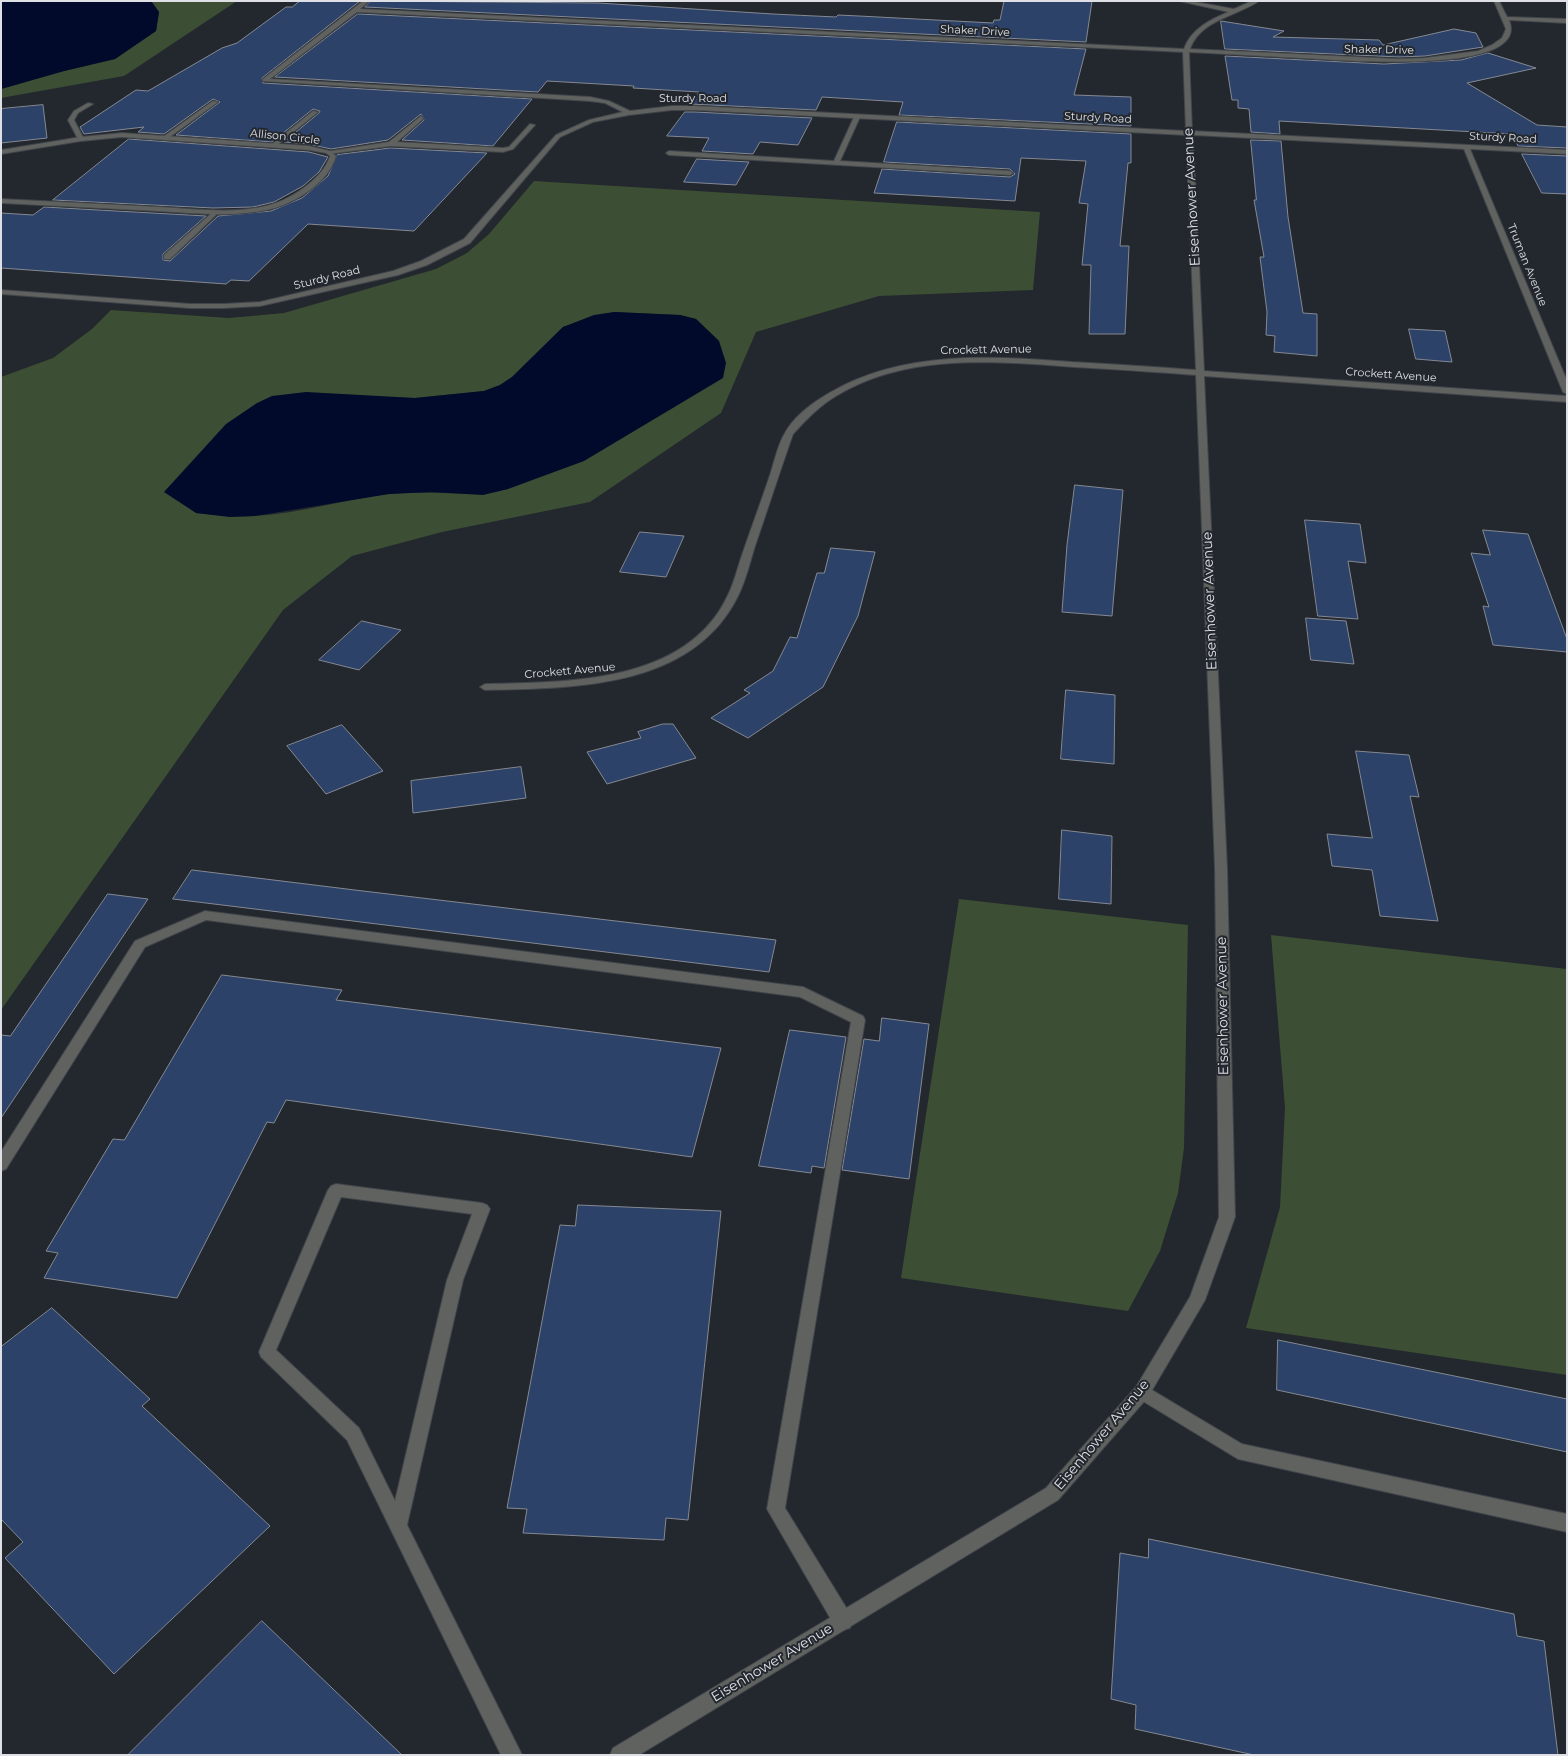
<!DOCTYPE html>
<html>
<head>
<meta charset="utf-8">
<style>
	body { margin:0 }
	#map { position:relative; width:1568px; height:1756px; overflow:hidden; background:#23272e; font-family:Montserrat,sans-serif }
	canvas { display:block }
	.frame { position:absolute; inset:0; border:2px solid #dee0e5; pointer-events:none }
</style>
</head>
<body>
<div id="map">
<canvas width="1568" height="1756"></canvas>
<div class="frame"></div>
</div>
<script>
const g = document.querySelector('canvas').getContext('2d');
g.lineJoin = 'round';
function fill(path, color) {
  g.fillStyle = color;
  g.fill(path, 'evenodd');
}
function stroke(path, color, width, dash) {
  g.strokeStyle = color;
  g.lineWidth = width;
  g.lineCap = dash ? 'butt' : 'round';
  g.setLineDash(dash || []);
  g.stroke(path);
}
function drawText(font, color, halo, rows, align = 'center') {
  g.font = font + ' Montserrat,sans-serif';
  g.lineWidth = 4;
  g.setLineDash([]);
  g.textBaseline = 'middle';
  g.strokeStyle = halo;
  g.fillStyle = color;
  for (const [text, x, y, turn = 0] of rows) {
    g.save();
    g.translate(x, y);
    g.rotate((+turn || 0) * Math.PI / 180);
    g.textAlign = isNaN(turn) ? turn : align;
    if (halo) g.strokeText(text, 0, 0);
    g.fillText(text, 0, 0);
    g.restore();
  }
}
fill(new Path2D(`
	M151 1H237L124 76 1 98V89L64 71 115 59 156 31 159 12Z
	M534 181 1040 212 1033 290 879 296 756 332 721 413 590 502 442 532 352 556 283 610 1 1010V377L53 358 92 329 111 310 229 318 284 313 436 269 467 253 489 234ZM614 312 680 315 696 319 719 341 508 489C469 498 429 490 389 494 344 499 299 514 253 516 234 517 215 515 196 513L371 397 415 398 484 391 500 385 512 377 563 327Z
	M959 899 1188 925 1184 1148 1178 1193 1160 1251 1128 1311 901 1278Z
	M1271 935 1567 969V1375L1246 1328 1280 1207 1285 1108Z`), '#3c4e34');
fill(new Path2D(`
	M1 1H151L159 12 156 31 115 59 64 71 1 89Z
	M614 312 680 315 696 319 719 341 726 363 723 378 584 461 508 489 483 495 432 492 389 494 255 516 230 517 196 513 164 492 226 424 257 403 272 396 306 392 415 398 484 391 500 385 512 377 563 327 594 315Z`), '#010a2b');
const building = new Path2D(`
	M300 1H360L262 78 263 83 532 99 493 146 402 140 424 120 421 114 388 140 331 149 309 144 284 142 319 113 320 111 313 109 272 142 176 135 220 102 213 99 164 134 138 132 144 127 84 134 80 127 136 90 148 91 222 48 237 43 286 7H292Z
	M371 1 598 3 773 14 836 17 838 15 859 16 993 23 994 20H1000L1004 1H1092L1086 42 365 7Z
	M358 14 1086 49 1074 95 1131 97V126L899 115 903 102 822 97 816 110 690 104 699 92 633 88 634 86 547 81 538 92 275 77Z
	M1221 21 1284 31 1273 37 1379 40 1383 45 1454 29 1476 33 1483 47 1425 56 1399 57 1225 49Z
	M1488 53 1536 68 1467 83 1537 125 1567 127V148L1518 146 1512 134 1279 121 1280 134 1251 132 1249 109 1238 108V100H1232L1225 56 1384 64 1461 60Z
	M43 105 47 138 1 143V109Z
	M685 112H695L812 118 798 145 760 142 753 154 702 151 709 138 667 136Z
	M897 122 1131 134V163H1128L1120 246H1129L1125 334H1089L1091 265H1082L1088 204 1079 203 1086 161 1021 158 1015 201 874 193 882 169 1010 177 1015 174 1010 169 884 162Z
	M129 139 309 152 328 157 319 172 303 186 274 202 253 207 213 208 53 200Z
	M1251 140 1281 141 1288 217 1303 313 1317 314V356L1274 352 1275 336 1266 335 1267 312 1260 257H1264L1254 200H1256Z
	M391 148 487 153 414 231 308 224 249 281 231 280 226 284 1 268V213L33 215 44 207 206 216 163 254V260L170 261 218 216 271 211 302 198 328 176 337 155Z
	M1522 154 1567 156V194L1542 193Z
	M697 159 749 162 736 185 684 182Z
	M1409 329 1445 331 1452 362 1416 359Z
	M1075 485 1123 490 1112 616 1062 612 1067 545Z
	M1305 520 1360 524 1366 563 1348 561 1358 619 1318 616Z
	M1483 530 1528 534 1567 639V652L1493 645 1483 606 1489 607 1471 553 1490 555Z
	M640 532 684 536 666 577 620 572Z
	M831 548 875 552 858 616 823 687 748 738 711 718 750 693 744 690 773 671 790 637 797 638 817 573H824Z
	M1306 618 1346 621 1354 664 1311 660Z
	M362 621 401 630 359 670 319 660Z
	M1066 690 1115 695 1114 764 1061 759Z
	M663 724H673L696 758 607 784 587 752 641 738 638 732Z
	M342 725 383 771 326 794 287 746Z
	M1356 751 1409 755 1419 797 1410 796 1438 921 1380 916 1372 870 1332 866 1327 834 1372 838Z
	M521 767 526 798 413 813 411 781Z
	M1062 830 1112 836 1111 904 1059 899Z
	M192 870 363 891 776 940 769 972 173 899Z
	M108 894 148 899 1 1118V1035L10 1036Z
	M222 975 342 990 336 1000 721 1048 692 1157 286 1100 274 1123 267 1122 177 1298 44 1278 58 1253 46 1251 113 1139 124 1140Z
	M882 1018 929 1024 909 1179 842 1170 864 1039 879 1041Z
	M790 1030 846 1037 824 1168 812 1166 811 1173 759 1166Z
	M578 1205 721 1211 688 1520 666 1518 664 1540 523 1533 527 1509 507 1508 560 1225 575 1226Z
	M52 1308 150 1399 142 1406 270 1526 114 1674 5 1558 23 1542 1 1519V1347Z
	M1278 1340 1567 1399V1452L1277 1390Z
	M1149 1539 1514 1614 1517 1636 1544 1641 1558 1755H1254L1135 1729 1136 1705 1111 1699 1120 1553 1148 1558Z
	M262 1621 402 1755H128Z`);
fill(building, '#2d4268');
stroke(building, '#848992', 1);
const service = new Path2D(`
	M213 101 218 102 167 139H163V137Z
	M88 103 93 104 78 113 74 120 84 139 81 141 78 139 68 120 74 111Z
	M313 111 318 112 275 147H271V145Z
	M857 115 860 117 840 161 1010 171 1013 173 1010 175 669 155 666 153 669 151 834 161 854 117Z
	M421 116 423 119 397 142 503 148 509 147 530 124 535 125 513 149 503 152 391 146 328 154 325 152 389 142Z
	M214 211 219 212 170 259H164V255Z
	M205 911 803 987 863 1016 865 1020 785 1508 850 1614 852 1621 850 1628 843 1630 836 1628 767 1509 851 1022 800 997 206 920 145 947 6 1169 1 1171V1152L135 941Z
	M336 1184 482 1203 487 1205 490 1209 463 1280 407 1525 522 1755H501L347 1440 261 1357 259 1352 328 1190 331 1186ZM341 1197 472 1214 447 1280 395 1501 359 1428 276 1350Z
	M1142 1384 1242 1444 1567 1514V1532L1238 1459 1136 1397 1134 1392 1136 1387Z`);
const minor = new Path2D(`
	M363 1H369L360 9 1184 49C1191 29 1211 19 1229 12L1179 1H1190L1234 9 1252 1H1259C1237 16 1200 20 1190 49L1399 59 1425 58 1478 51 1492 45 1502 38 1506 29 1494 1H1499L1507 17 1567 19V23L1509 20C1533 78 1327 59 1300 58 1263 56 1226 54 1189 52L1192 131 1567 150V154L1470 149 1567 381V394L1563 392 1464 149 1193 135 1204 371 1567 396V402L1204 376 1227 868 1235 1217 1205 1300 1148 1397 1058 1500 639 1755H610L613 1748 1046 1488 1136 1387 1190 1297 1219 1217 1215 868 1196 375C1155 372 1115 369 1074 367 995 361 906 353 836 396 819 406 806 420 793 434 780 471 768 508 755 546 750 562 746 580 738 596 692 689 574 688 485 690L480 687 485 684C567 682 687 684 728 595 734 583 737 570 741 558 750 531 760 505 769 478 774 464 777 446 785 433 794 416 815 401 831 392 904 350 992 356 1072 362 1113 364 1154 367 1196 370L1186 135 695 110H672L629 115 593 122 560 137 470 243 427 265 398 275 260 306 224 308H190L1 294V290L190 304H224L260 302 393 271 421 261 464 239 556 135 589 120 623 112 605 103 590 101 263 81V79ZM357 12 1183 52 1186 131 695 106H672L630 111 609 101 590 97 270 79Z
	M122 133 309 146 330 151 336 156C329 182 296 203 271 209 234 218 194 213 157 211 105 208 53 206 1 203V199C54 202 107 204 160 207 195 209 232 214 266 206 289 201 323 179 330 156L326 153 309 150 122 137 81 141 1 154V150L81 137Z`);
stroke(service, '#41454b', 2);
stroke(minor, '#41454b', 2);
fill(service, '#5f625e');
fill(minor, '#5f625e');
drawText('11px', '#dee0e5', '#23272e', [
	["Shaker Drive",975,31,3],
	["Shaker Drive",1379,50,1],
	["Sturdy Road",693,99],
	["Sturdy Road",1098,118,3],
	["Allison Circle",285,137,6],
	["Sturdy Road",1503,138,3],
	["Truman Avenue",1527,265,68],
	["Sturdy Road",327,278,-14],
	["Crockett Avenue",986,350,-1],
	["Crockett Avenue",1391,375,4],
	["Crockett Avenue",570,671,-5]
]);
drawText('14px', '#dee0e5', '#23272e', [
	["Eisenhower Avenue",1192,197,-93],
	["Eisenhower Avenue",1210,601,-92],
	["Eisenhower Avenue",1223,1006,-91],
	["Eisenhower Avenue",1102,1435,-50],
	["Eisenhower Avenue",772,1663,-31]
]);
</script>
</body>
</html>
